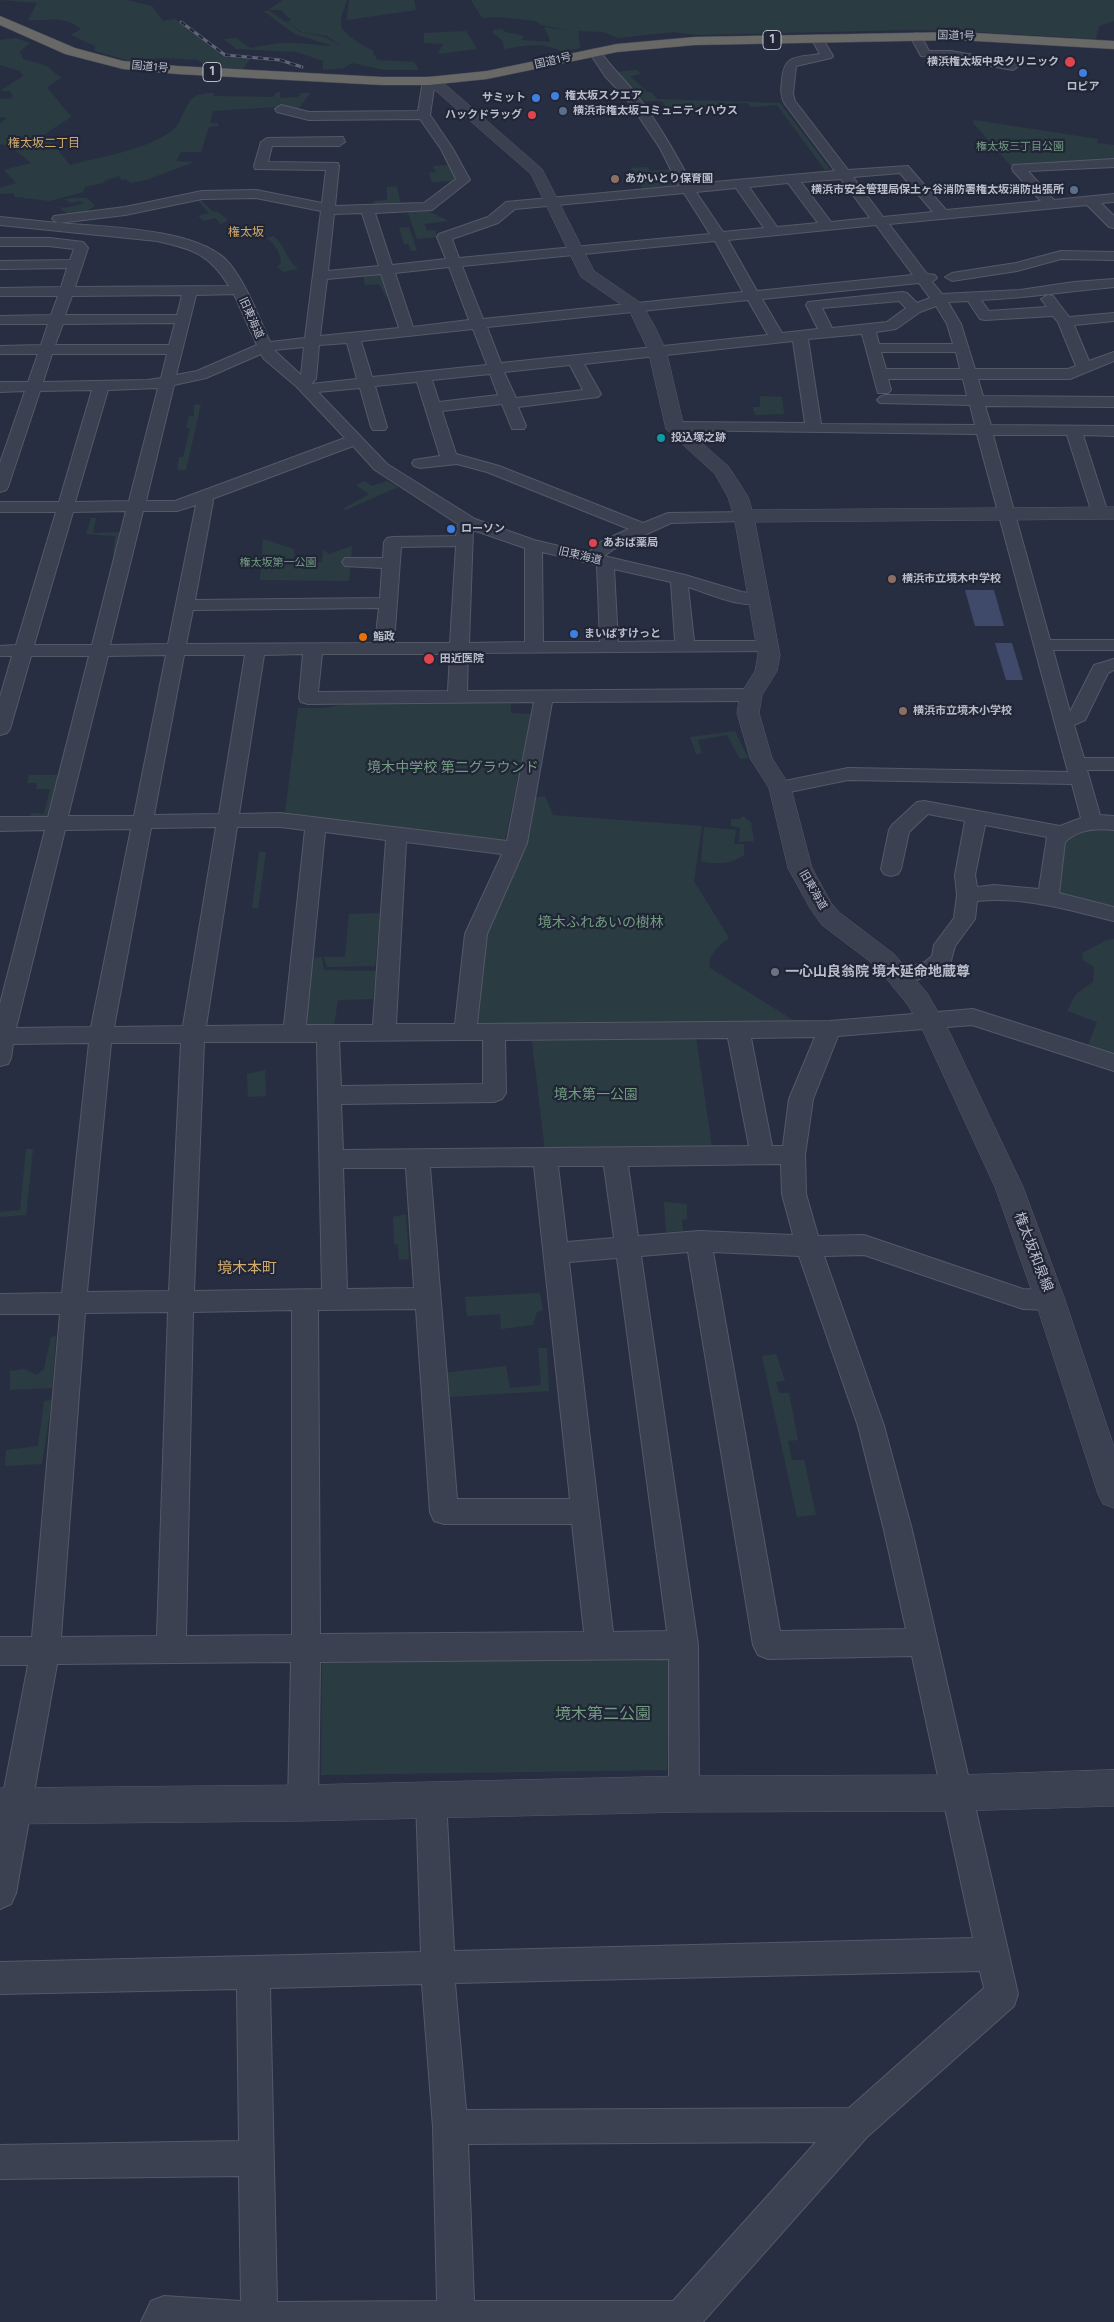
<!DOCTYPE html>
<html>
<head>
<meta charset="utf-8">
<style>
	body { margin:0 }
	canvas { display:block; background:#282e41 }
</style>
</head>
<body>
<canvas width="1114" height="2322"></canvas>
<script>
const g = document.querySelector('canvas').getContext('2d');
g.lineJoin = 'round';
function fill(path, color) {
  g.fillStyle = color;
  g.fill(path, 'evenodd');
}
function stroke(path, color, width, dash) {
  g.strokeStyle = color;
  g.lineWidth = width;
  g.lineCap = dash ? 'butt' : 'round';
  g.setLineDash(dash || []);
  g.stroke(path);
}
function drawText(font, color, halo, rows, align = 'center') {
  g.font = font + ' "Fira Sans Condensed","Noto Sans JP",sans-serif';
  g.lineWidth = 4.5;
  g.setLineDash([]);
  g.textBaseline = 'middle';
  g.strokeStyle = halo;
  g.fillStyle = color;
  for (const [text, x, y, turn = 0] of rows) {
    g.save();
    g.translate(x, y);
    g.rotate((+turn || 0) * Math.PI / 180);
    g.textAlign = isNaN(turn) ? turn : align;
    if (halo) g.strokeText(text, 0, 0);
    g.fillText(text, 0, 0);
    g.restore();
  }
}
fill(new Path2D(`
	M0 0H127L152 6 163 21 175 19 224 56 250 59 243 69 206 67 198 60 182 59 160 58 133 62 95 51V46L71 35 81 29C61 14 50 22 28 20L37 3Z
	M283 0H347C345 7 340 17 341 24 341 34 364 46 372 50L377 60 414 62 419 70H385L352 63 344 68 323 70V61L297 52 236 49 224 39 236 38 250 48C260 46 271 44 282 43 299 42 317 46 333 46L295 34 263 11H270L300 32 325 37 343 47 327 36 302 32 286 22 291 20 281 10H268Z
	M349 0H414L416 10 347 20Z
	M471 0H1114V21L1099 26 1096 39 959 31 907 30 697 35 673 32 618 38 603 32 578 31 580 48 562 52C546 41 522 46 504 49L503 41 492 32 494 30 502 29 505 32 524 36 521 40 551 42 544 27 569 31 542 25 535 21 500 17 482 18Z
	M466 31 477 49 438 54 443 44 424 43V33Z
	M15 38 30 43 20 51 23 59 47 66 61 78 47 87 71 117 45 134 70 165C100 157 144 150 169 133 190 119 179 91 214 93V96L273 97 277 92H280V98L299 97 300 93H310L296 112 276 107 213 111 210 123H218V126L209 127 201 152H181L176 161 194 162 146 180 130 183 126 179 121 180 120 176 105 180 104 183 85 187 83 192 50 201 15 197 14 193 0 194V188L16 183 4 170 31 163 10 146 0 144V123L7 118 0 117V99L13 98 10 91H0L23 76 20 71 0 65V40Z
	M637 70 641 74 630 76 647 92H651L657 99 780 103 830 169 825 170 777 105 751 107 747 103H741L668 110 662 101H644L616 72Z
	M974 120 1098 139 1097 143 1114 145V161L1011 166 973 123Z
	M448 165 458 180 450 185 451 181 432 182 429 173 436 172 433 166Z
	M648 167 650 171 671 169 678 182 671 186 642 188 631 168Z
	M397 186 401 205 376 207 374 201 387 200V187Z
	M73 198H87L95 206 88 210 90 212 65 216 66 213 59 207 65 208 84 203 80 201 71 203 65 199Z
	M201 200 213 212H218L228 220 221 224 215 218 204 221 198 216 209 213 198 201Z
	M423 208 448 221 424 224 427 231 435 230 437 237 417 239 407 210Z
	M409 227 417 251H411L408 244H404L399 228Z
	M273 236C285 244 286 260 298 269L283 272 277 266 281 264C281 253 276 246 267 238Z
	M382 273 391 297 387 298 379 284 365 285 363 275Z
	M760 396 782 397 784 414 755 415 753 407H760Z
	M201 404 186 470H177L179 457H183L190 428H186L189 416H194V405Z
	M364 481 372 486 387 481 398 487 346 510 343 509 369 494 356 485Z
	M91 518H96L93 533 121 532 116 554H113L115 536 86 534Z
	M263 539 294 549 295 564 322 562 323 550 329 554 352 546 349 581 260 580Z
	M511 702V713L531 714 505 840 285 813 298 708H324L348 704Z
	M735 731 748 758 740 759 727 735 698 740 702 753 696 754 690 737Z
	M29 775H58L46 818H29L32 813 44 814 50 789H36L37 783H27Z
	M545 796 553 815 702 826 694 881 729 938C719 946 707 954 710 968L793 1020 480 1028 474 1023 486 936 529 798Z
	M743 816 751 822 754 841 739 842 740 828 731 826V819H740Z
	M704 827 736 830 734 844H744V855C731 864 716 865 701 861Z
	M1114 827V910L1063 898 1058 891 1064 843 1084 829Z
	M259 852H266L258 908H252Z
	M380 913 375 966 327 967 324 957H345L349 914Z
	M1114 939V1056L1087 1048 1097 1022 1067 1011 1076 994 1093 982 1094 967 1083 960 1082 953 1107 940Z
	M322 957 324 970 376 971 373 999 338 1000 334 1025H308L305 1020 310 958Z
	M696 1037 712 1147 545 1151 532 1041Z
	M265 1070 266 1096 248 1097 247 1074Z
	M26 1149H33L26 1215 0 1217V1212L20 1210Z
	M664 1202 687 1204V1219L682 1220 683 1231 666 1232Z
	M406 1214 409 1259 399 1260 398 1245 394 1244 393 1217Z
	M540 1293 543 1310 537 1312 533 1325 501 1329 500 1314 467 1316 465 1297Z
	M56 1336 52 1388 10 1390V1371L24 1369 37 1375 44 1369 51 1337Z
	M538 1348H547L549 1391 448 1397 443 1373 506 1366 510 1388 541 1385Z
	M776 1354 785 1381 776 1382 779 1393H789L798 1440 788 1441 792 1460H804L816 1515 797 1517 762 1356Z
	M52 1400 42 1464 5 1466 6 1450 38 1446 44 1401Z
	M670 1659 667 1770 321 1775 322 1663Z`), '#2a3b42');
fill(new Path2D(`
	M965 590H994L1004 626H975Z
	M995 643H1012L1023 680H1006Z`), '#3f4969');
const minor = new Path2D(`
	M916 33 920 34 929 51H951L1013 62 1019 66 1013 70 951 59 921 56 910 36Z
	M817 35 821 36 833 56 831 58 796 66 793 94 795 101 848 170 908 166 946 210 1041 201 1013 171 1012 168 1013 165 1114 159V167L1028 171 1054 200 1114 194V202L1101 203 1114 216V228L1109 227 1087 205 889 224 927 274 935 275 937 278 932 282 942 294 1020 290 1074 282 1114 279V287C1070 291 1026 298 981 300L989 311 1047 307 1041 299 1048 295 1053 296 1069 317 1114 313V321L1074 325 1089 361 1114 352V361L1070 379H978L983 396 1114 397V407L985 406 991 425 1114 426V436L1083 435 1108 513 1106 517H1094L1092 513 1067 435H993L1050 640H1114V650H1053L1070 712 1094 665 1114 659V670L1108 673 1087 716 1085 720 1074 725 1084 758H1114V770H1087L1100 815 1114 816V830C1097 828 1078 829 1065 842L1059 893 1114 907V921C1069 910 1024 896 977 901L975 919 955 946 950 964 941 972 901 985 893 982 890 977 893 972 925 962 932 956 934 945 954 918 957 895 955 875 965 821 928 814 909 832 901 869 898 874 891 876 884 874 881 869 889 830 892 825 917 802 924 801 1060 826 1081 818 1072 784 848 780 780 794 773 792 770 788 773 784 780 782 848 768 1068 772 977 434 668 430 666 427 668 424 674 422 805 423 793 341 584 364 601 394 598 397 518 407 526 426 524 429H512L502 404 442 411 456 454 499 466 643 523 668 513 750 512 752 516 750 520 744 521 671 523 614 549 604 556 685 575 742 592 764 595 767 599 764 603C741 609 711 594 688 587L694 641H768L774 642 777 646 774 650 768 651 468 653 467 691 751 689 758 691 760 695 758 699 751 701 552 702 527 843 487 934 477 1024 830 1021 973 1009 1114 1054V1071L972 1025 838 1036 813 1099 805 1155 806 1194 818 1236 864 1235 1023 1289 1050 1290 1059 1293 1063 1300 1059 1307 1050 1310 1023 1309 864 1255 824 1256 884 1426 912 1530 1018 1994 1014 2006 867 2137 703 2322H141L151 2301 164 2296 241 2301 239 2176 0 2179V2145L239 2141 237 1989 0 1994V1962L421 1952 416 1799 420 1788 431 1784 442 1788 446 1799 454 1951 973 1938 912 1656 768 1659 758 1655 753 1645 688 1252 641 1256 698 1645 699 1794 695 1805 684 1809 673 1805 669 1794V1659L320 1662 318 1803 314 1814 303 1818 292 1814 288 1803 291 1662 57 1664 16 1893 11 1904 0 1909V1810L28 1665H0V1637H32L60 1314H0V1294L62 1293 89 1043 13 1044 11 1058 8 1064 0 1066V1004L45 830 0 831V817H48L89 656H31L10 729 7 733 0 735V697L12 656H0V646L16 645 56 512H0V502H59L92 390 40 391 8 487 6 490 0 492V463L25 391 0 392V382H28L38 354H0V346L41 345 48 324H0V316L51 315 58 296H0V288L61 287 67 268 0 269V261L70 260 74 249 49 246H0V238H49L83 242 88 248 75 287 229 286C209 254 193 249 157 241L0 225V217L58 223 52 219 54 216 125 207 202 191 256 190 322 203 326 170 255 169 254 166 261 142 267 138 343 137 345 142 339 146H272L268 162 338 163 339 166 335 206 424 203 456 179 441 149 420 119 309 120 277 112 275 109 281 105 309 112 418 111 423 81 429 77 435 81 430 115 453 149 470 180 432 210 375 213 392 265 446 259 437 237 439 234 488 217 506 202 679 186 660 148 629 102 605 76 589 52 595 49 599 50C611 67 626 81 639 98 659 124 676 155 692 184L835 171 785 104C780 96 781 88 782 80 784 53 798 58 820 54L811 38ZM900 173 933 212 883 217 853 177ZM841 179 870 218 831 222 801 182ZM788 183 818 223 777 227 749 187ZM736 188 764 228 723 232 696 192ZM684 193 710 234 459 258 452 239 498 223 515 209ZM256 198 321 211 305 338 270 342C258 316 248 287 230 264 201 228 104 227 59 223L125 215 202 199ZM362 213 379 266 328 271 334 214ZM876 225 913 275 757 291 728 240ZM715 241 743 292 483 319 462 266ZM449 267 469 320 413 327 395 273ZM381 274 399 328 320 336 327 279ZM919 283 930 298 917 303 907 293 902 292 808 302 806 305 818 329 782 333 762 299ZM234 294 257 345 197 371 176 375 196 295ZM182 295 177 315H65L72 296ZM748 300 768 335 501 363 487 327ZM899 301 906 308 887 322 832 328 822 308ZM968 301 980 319 985 320 1053 316 1058 322 1076 366 1068 369H975L961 324 948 302ZM936 306 947 324 953 344H879L876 332 896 329 920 312ZM175 323 169 345H55L63 324ZM473 329 487 365 372 377 361 341ZM862 334 878 393H888L891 390 888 379H963L967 396 885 395 880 397 877 400 880 403 970 405 975 425 821 424 808 339ZM347 343 357 379 311 384 316 379 319 345ZM304 347 301 375 274 350ZM881 352H956L960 369H886ZM52 354H167L161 378 148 380 43 382ZM261 354 264 359 297 387 345 438 175 501H146L174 385 206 378ZM570 365 583 390 516 398 504 372ZM490 374 498 395 439 402 432 380ZM417 382 440 456 414 460 412 463 414 466 420 468 457 464 487 472 629 529 602 541 588 553 534 540 475 519 387 464 318 392 360 388 371 427 373 430H385L387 427 375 386ZM158 388 129 501 75 502 108 390ZM353 446 375 470 458 524 456 536 393 537 387 538 384 542 383 558H345L342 562 345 566 382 568 380 598 195 600 213 501 212 499ZM196 505 168 644 110 645 143 511H177ZM126 511 92 645H34L73 512ZM473 530 525 548V642L469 643ZM456 546 450 643H394L401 547ZM542 552 597 565 600 642H543ZM614 569 671 582 675 641 618 642ZM379 608 375 643 186 644 193 610ZM303 654 299 698 301 702 308 704 534 702 507 841 280 813 239 814 264 655ZM322 654H450L448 691 318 692ZM166 655 134 816H68L108 656ZM184 655H245L219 814 154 815ZM985 825 1047 837 1039 889 994 885 977 887 975 875ZM216 827 183 1026 114 1027 151 828ZM237 827H280L305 830 284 1025 206 1026ZM131 829 91 1027 16 1028 65 830ZM325 832 386 840 373 1025H306ZM406 842 502 854 465 934 455 1024H396ZM815 1037 789 1099 783 1146H772L751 1038ZM728 1038 749 1146 343 1150 341 1104 494 1102 502 1099 506 1093 505 1040ZM462 1040H483V1084L341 1086 339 1041ZM204 1042H317L322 1289 194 1291ZM111 1043H181L169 1291 87 1292ZM781 1164 782 1194 793 1235 699 1231 638 1236 628 1166ZM534 1166 570 1499H457L430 1167ZM558 1166H604L614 1238 567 1242ZM343 1168H406L414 1288 347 1289ZM713 1252 799 1256 858 1426 884 1530 906 1629 780 1631ZM617 1258 667 1631 613 1632 569 1262ZM416 1309 430 1512 434 1521 444 1524H572L584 1632 320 1634 318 1310ZM292 1310V1635L186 1636 193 1312ZM168 1312 157 1636 61 1637 85 1313ZM980 1971 984 1988 849 2108 466 2110 455 1983ZM422 1984 433 2127 437 2301 277 2302 270 1988ZM816 2142 673 2301H474L468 2144Z
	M1061 251 1114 252V260L1061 259 1017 271 952 281 945 277 952 273 1016 263Z`);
const tertiary = new Path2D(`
	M433 77 438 78 542 169 594 271 641 303 655 327 666 350 684 427 729 467 748 497 752 510 1114 507V519L755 522 780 655 777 671 762 695 759 713 772 758 791 788 812 868 831 903 840 913 894 954 927 993 950 1033 1023 1187 1065 1300 1114 1447V1508L1103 1504 1098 1494 1035 1300 995 1187 924 1033 908 1005 876 966 822 925 810 908 788 868 769 788 750 758 737 713 740 695 755 671 758 655 734 516 728 497 715 474 666 429 648 350 629 310 581 277 531 174 428 84 426 81 428 78Z
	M1114 1770V1806L958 1811 684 1812 303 1821 0 1824V1788L303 1785 684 1776 958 1775Z`);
const trunk = new Path2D(`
	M0 16 75 48 123 61 177 66 382 77H429L487 71 617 44 695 37 958 32 1114 41V49L958 40 695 45 617 52 487 79 429 85H382L177 74 123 69 65 54 0 25Z`);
stroke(minor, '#545968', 2);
stroke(tertiary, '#545968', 1);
stroke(trunk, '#444958', 1);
fill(minor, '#3c4151');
fill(tertiary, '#3c4151');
fill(trunk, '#686866');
const rail = new Path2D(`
	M181 22 225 55 280 60 302 67`);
stroke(rail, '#5f6478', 3);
stroke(rail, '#212636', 2, [5.5]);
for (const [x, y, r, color] of [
	[1070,62,6,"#e0444e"],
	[1083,73,5,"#3f7fe0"],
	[555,96,5,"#3f7fe0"],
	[536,98,5,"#3f7fe0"],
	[563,111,5,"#5c6f8a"],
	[532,115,5,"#e0444e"],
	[615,179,5,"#8d6e63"],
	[1074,190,5,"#5c6f8a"],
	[661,438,5,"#0f9aa8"],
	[451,529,5,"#3f7fe0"],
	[593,543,5,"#e0444e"],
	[892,579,5,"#8d6e63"],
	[574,634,5,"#3f7fe0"],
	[363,637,5,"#e8710a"],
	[429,659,6,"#e0444e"],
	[903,711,5,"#8d6e63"],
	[775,972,5,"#6b7280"]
]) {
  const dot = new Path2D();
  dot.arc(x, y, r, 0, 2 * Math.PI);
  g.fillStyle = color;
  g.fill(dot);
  stroke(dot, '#212636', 2);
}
drawText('11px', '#b9bdcb', '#212636', [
	["国道1号",956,36,2],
	["国道1号",553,61,-13],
	["国道1号",150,67,5],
	["旧東海道",251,318,66],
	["旧東海道",580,556,13],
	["旧東海道",813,890,60]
]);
drawText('bold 11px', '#b9bdcb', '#212636', [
	["横浜権太坂中央クリニック",1059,62,"right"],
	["ロピア",1083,87,"center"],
	["権太坂スクエア",565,96],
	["サミット",526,98,"right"],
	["横浜市権太坂コミュニティハウス",573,111],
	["ハックドラッグ",522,115,"right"],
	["あかいとり保育園",625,179],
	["横浜市安全管理局保土ヶ谷消防署権太坂消防出張所",1064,190,"right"],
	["投込塚之跡",671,438],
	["ローソン",461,529],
	["あおば薬局",603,543],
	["横浜市立境木中学校",902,579],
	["まいばすけっと",584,634],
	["鮨政",373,637],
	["田近医院",440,659],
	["横浜市立境木小学校",913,711]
], 'left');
drawText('11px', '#729b82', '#212636', [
	["権太坂三丁目公園",1020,147],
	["権太坂第一公園",278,563]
]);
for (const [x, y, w] of [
	[772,40,18],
	[212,72,18]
]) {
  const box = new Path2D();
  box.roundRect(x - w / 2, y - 9.5, w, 19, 4);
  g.fillStyle = '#212636';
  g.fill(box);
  stroke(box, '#b9bdcb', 1);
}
drawText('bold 12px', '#b9bdcb', null, [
	["1",772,40],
	["1",212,72]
]);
drawText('12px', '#d1ab6e', '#212636', [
	["権太坂二丁目",44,144],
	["権太坂",246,233]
]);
drawText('14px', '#729b82', '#212636', [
	["境木中学校 第二グラウンド",453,768],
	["境木ふれあいの樹林",601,923],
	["境木第一公園",596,1095]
]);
drawText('bold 14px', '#b9bdcb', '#212636', [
	["一心山良翁院 境木延命地蔵尊",785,972]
], 'left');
drawText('14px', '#b9bdcb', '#212636', [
	["権太坂和泉線",1033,1252,69]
]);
drawText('15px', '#d1ab6e', '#212636', [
	["境木本町",247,1269]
]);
drawText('16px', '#729b82', '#212636', [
	["境木第二公園",603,1715]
]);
</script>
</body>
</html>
